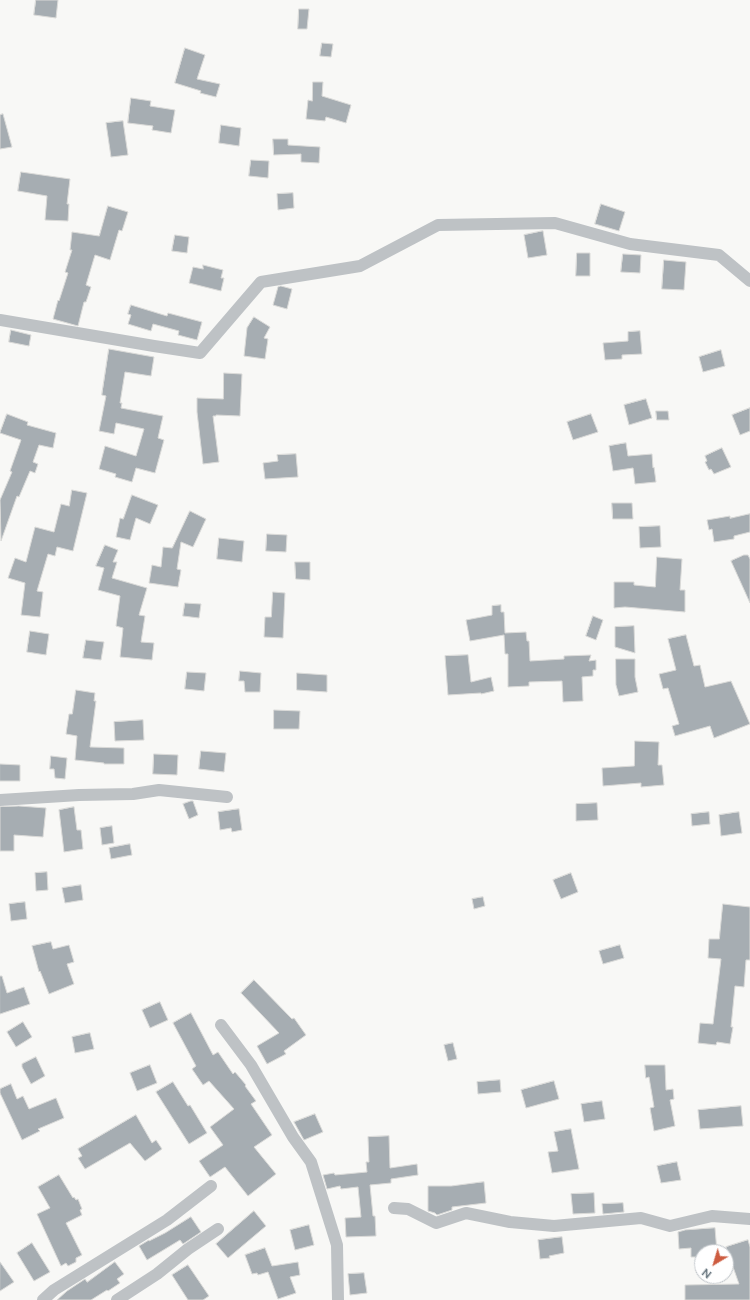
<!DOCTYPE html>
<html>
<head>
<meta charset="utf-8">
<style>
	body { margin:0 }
	#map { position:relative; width:750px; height:1300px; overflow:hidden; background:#f8f8f6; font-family:Raleway,sans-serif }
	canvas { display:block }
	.north { position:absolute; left:694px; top:1244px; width:40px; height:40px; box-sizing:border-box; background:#fff; border:1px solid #c2c7cb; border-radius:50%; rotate:218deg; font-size:11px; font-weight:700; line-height:16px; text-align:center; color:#66747d }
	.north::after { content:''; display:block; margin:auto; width:14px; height:18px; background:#cd5c40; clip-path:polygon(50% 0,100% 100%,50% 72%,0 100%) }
</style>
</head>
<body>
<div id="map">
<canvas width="750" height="1300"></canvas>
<div class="north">N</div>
</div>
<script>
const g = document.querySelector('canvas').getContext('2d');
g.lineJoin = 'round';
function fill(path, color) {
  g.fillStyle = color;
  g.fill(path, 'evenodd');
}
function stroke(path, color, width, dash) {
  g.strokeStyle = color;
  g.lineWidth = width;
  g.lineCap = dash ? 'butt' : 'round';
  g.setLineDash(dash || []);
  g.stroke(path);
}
const building = new Path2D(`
	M36 0H58L56 18 34 15Z
	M299 9H309L307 29H298Z
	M322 43 333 44 331 57 320 56Z
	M185 48 205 55 197 79 220 84 216 97 200 93 201 91 175 83Z
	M313 82H323L322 96 351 105 346 123 326 117 325 121 306 119 308 100 312 101Z
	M131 98 151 101 150 106 175 110 171 133 152 130 153 126 128 123Z
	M3 114 12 147 0 149V115Z
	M123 121 128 155 111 157 106 123Z
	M221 125 241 128 239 146 219 143Z
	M273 139H288V145L320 147 319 163 301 162V154L274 155Z
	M251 160 269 161 268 178 249 176Z
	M21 172 70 179 67 204H69L68 221 45 220 47 196 18 191Z
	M293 193 294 208 278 210 277 194Z
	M601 204 625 212 619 231 595 224Z
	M108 206 128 212 122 231 119 230 110 260 95 255 86 285 91 287 86 302H84L78 326 53 319 58 300 59 301 68 273 65 272 72 250H70L72 232 99 236Z
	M543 231 547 255 528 258 524 235Z
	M175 235 189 237 187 253 172 251Z
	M577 253H590V276H576Z
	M623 254 641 255 640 273 621 272Z
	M664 260 686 262 684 290 662 289Z
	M203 265 223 270 221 278H224L221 291 189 283 193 267 203 269Z
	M281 286 292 289 287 309 273 305 278 287Z
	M131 305 167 316 168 313 202 322 197 340 178 335 179 331 153 324 151 331 128 324 131 315 128 314Z
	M254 317 270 327 264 338 268 339 265 359 244 356 247 328Z
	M11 330 31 335 29 346 9 342Z
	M640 331 642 354 622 355V359L605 360 603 343 628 341V332Z
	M109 349 154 357 151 376 125 372 120 403H122L121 408 163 416 158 438 164 440 155 473 136 468 132 482 115 477 116 474 99 469 105 446 136 456 144 429 116 423 114 434 99 431 106 396 102 395Z
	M721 350 725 366 703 372 699 357Z
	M224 373 242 374 240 416 216 415V416H213L219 462 203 464 197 412V398L223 399Z
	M646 399 652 418 629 425 624 405Z
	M750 408V431L740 435 732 415Z
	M656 411H668L669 420H657Z
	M7 414 28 422 27 425 56 433 53 448 39 445 33 462 38 464 35 473 30 471 19 497 17 496 1 541 0 500 12 472 10 471 21 440 0 433Z
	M591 414 598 432 573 440 567 422Z
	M626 443 628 456 652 454 653 468 654 467 656 482 635 484 633 468 613 471 609 446Z
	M722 448 731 467 714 474 711 469 709 470 705 462 707 461 705 456Z
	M296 454 298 477 265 479 263 463 278 461 277 455Z
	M72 490 87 493 73 551 57 547 55 556 48 554 37 591 43 592 40 617 21 615 25 583 8 578 15 558 26 562 35 527 54 532 61 504 69 506Z
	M132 495 158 505 150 524 136 518 130 540 116 537 120 518 123 519Z
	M612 503H632L633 519H613Z
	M190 511 206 519 193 547 181 542 177 569 181 570 178 587 149 583 152 565 161 567 163 547 172 548Z
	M750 514V532L734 536V539L714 542 712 529 709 530 707 520 730 516V518Z
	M660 526 661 547 640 548 639 527Z
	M267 534 287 535 286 552 266 551Z
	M219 538 244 541 242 562 217 559Z
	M105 545 118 550 113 562H117L112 578 147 588 139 615 145 616 141 642 154 643 152 660 120 657 123 628 116 626 120 596 98 590 104 568 96 566Z
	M744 555H748L750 559V603L731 561Z
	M657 557 682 559 680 590H685V612L625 607 614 608V582H634V585L655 587Z
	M295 562H310V580L296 579Z
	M273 592 285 593 283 638 264 637 265 617H271Z
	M185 603 201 604 199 618 183 616Z
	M501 605V612H504L505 633 526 632 527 641H529L530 661 564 659V656L591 655 589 661 596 660V670H593V676L582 677 583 701 563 702 562 681 529 682V686L508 687V654H505L504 635 470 641 466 620 492 615V606Z
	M593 616 603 620 596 640 586 636Z
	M634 626 635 653 615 647V627Z
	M30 631 49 634 46 655 27 652Z
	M686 635 694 666 700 665 705 687 731 681 750 724 714 738 710 726 675 736 672 726 679 724 668 688 663 689 659 674 676 670 668 639Z
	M86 640 104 642 101 660 83 658Z
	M468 655 471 682 491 677 494 691 481 694V693L448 695 445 656Z
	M616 659H635V677L638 692 619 696 616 685Z
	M240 671 261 673 260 692H245L244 681H239Z
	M187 672 206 673 204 691 185 689Z
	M297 673 327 675V692L297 690Z
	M76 690 95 693 94 701H96L90 747 124 748V764H104V763L75 760 77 736 66 734 69 714H72Z
	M274 710 300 711 299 729H274Z
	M143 720 144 740 115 741 114 722Z
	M635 741 659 742 658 765H662L664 785 641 787V783L603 786 602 768 634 766Z
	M201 751 226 753 224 772 199 769Z
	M154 754 178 755 177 775 153 774Z
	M51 756 67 758 65 779 55 778 54 769H50Z
	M0 764 20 765V781H0Z
	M191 801H193L198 815 189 819 183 804Z
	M597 803 598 820 576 821V804Z
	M19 806 46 808 43 837 14 835V851H0V807Z
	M74 807 77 830H81L83 849 64 852 59 810Z
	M239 809 242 830 232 832 231 828 220 830 218 812Z
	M709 812 710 824 692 826 691 814Z
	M739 812 742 833 721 836 719 815Z
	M112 826 114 843 102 845 100 828Z
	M130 844 132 855 111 859 109 848Z
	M47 872 48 890 36 891 35 873Z
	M571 873 578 892 561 899 553 880Z
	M81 885 83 900 65 903 62 888Z
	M483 897 485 906 474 909 472 899Z
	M25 902 27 919 11 921 9 904Z
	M723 904 750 907V960H746L744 987 735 986 731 1027H733L730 1044 717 1042 716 1045 698 1043 700 1023 713 1024 721 959 708 958 709 939H719Z
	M51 942 53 949 69 945 74 962 67 964 74 984 49 994 40 971 39 972 32 946Z
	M620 945 624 958 603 964 599 951Z
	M0 976H2L7 993 24 987 30 1004 0 1014Z
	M254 980 292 1019 294 1018 306 1035 284 1051 286 1054 267 1064 257 1046 279 1033 241 993Z
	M160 1002 168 1020 150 1028 142 1010Z
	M191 1013 213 1055 218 1052 233 1074 235 1072 246 1085 245 1086 256 1101 251 1104 272 1135 254 1147 276 1174 248 1196 225 1167 210 1177 199 1161 223 1145 210 1127 234 1109 209 1081 203 1085 192 1069 196 1066 173 1023Z
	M23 1022 32 1037 16 1047 7 1032Z
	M90 1033 94 1049 75 1053 72 1037Z
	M453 1043 457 1059 448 1061 444 1045Z
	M36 1057 45 1076 31 1084 22 1067V1064Z
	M150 1065 157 1083 137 1091 130 1073Z
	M645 1065H665L666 1090 673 1089 674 1099 670 1100 675 1126 654 1131 650 1108 654 1107 649 1077 646 1078Z
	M500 1080 501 1092 478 1094 477 1082Z
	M554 1081 559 1099 526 1108 521 1090Z
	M173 1082 188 1106 190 1105 207 1133 189 1144 156 1092Z
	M11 1084 17 1099 23 1096 29 1109 56 1098 64 1118 38 1129 40 1131 22 1140 0 1093V1089Z
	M602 1101 605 1119 584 1122 581 1104Z
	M741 1106 743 1126 700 1129 698 1110Z
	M315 1114 323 1132 304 1140 294 1122Z
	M136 1115 152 1143 156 1140 162 1149 145 1161 130 1143 85 1169 78 1158 82 1156 78 1149Z
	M571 1129 579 1169 552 1173 548 1152 558 1151 554 1132Z
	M389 1136 390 1168 417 1164 418 1175 391 1179V1183L370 1185 373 1216H375L376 1236 346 1237 345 1218 361 1217 358 1187 341 1189 340 1186 327 1189 323 1175 334 1173 335 1175 367 1172 366 1162H369L368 1137Z
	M677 1162 681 1180 661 1183 657 1166Z
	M59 1175 73 1198 74 1197 76 1200 78 1199 82 1209 80 1210 82 1215 66 1223 82 1255 76 1258V1262L68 1266 66 1263 61 1266 37 1214 50 1208 38 1187Z
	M484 1182 486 1203 452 1207V1210L437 1215 435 1213 428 1211V1186H451Z
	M594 1193 595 1213 573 1214 571 1194Z
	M623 1203 624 1212 603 1214 602 1204Z
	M254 1211 266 1226 228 1258 216 1244Z
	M191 1217 201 1232 183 1244 180 1240 147 1260 139 1246 149 1240V1241L165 1233Z
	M309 1225 314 1245 295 1250 290 1230Z
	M715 1228 717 1252H701V1257H691V1248L679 1249 678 1232 685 1230Z
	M562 1237 564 1253 549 1256 550 1258 540 1259 538 1240Z
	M748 1240 750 1247V1300H685V1285L739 1284 726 1247Z
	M32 1243 50 1272 34 1281 17 1253Z
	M265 1248 272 1266 298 1262 300 1275 290 1277 296 1293 278 1299 268 1272 258 1275 257 1273 252 1274 245 1255Z
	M0 1262 14 1282 0 1291Z
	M115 1262 124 1274 117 1279 120 1283 108 1291 107 1290 91 1300H57L67 1291 85 1279 87 1282Z
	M188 1265 209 1296 203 1300H188L172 1275Z
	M364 1273 367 1293 350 1295 348 1274Z`);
fill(building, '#a6adb2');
stroke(building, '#dadad8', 1);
stroke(new Path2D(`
	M0 320 154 346 200 353 261 282 360 266 438 225 555 223 630 244 719 255 750 281
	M0 800 79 795 133 794 159 790 227 797
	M221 1025 251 1065 293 1137 311 1162 337 1245 338 1300
	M394 1208 408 1209 436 1223 466 1213 510 1222 554 1226 641 1218 670 1226 712 1216 750 1219
	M43 1300 54 1290 167 1220 211 1186
	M117 1300 157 1274 188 1249 218 1229`), '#bec2c5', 12);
</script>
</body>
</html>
